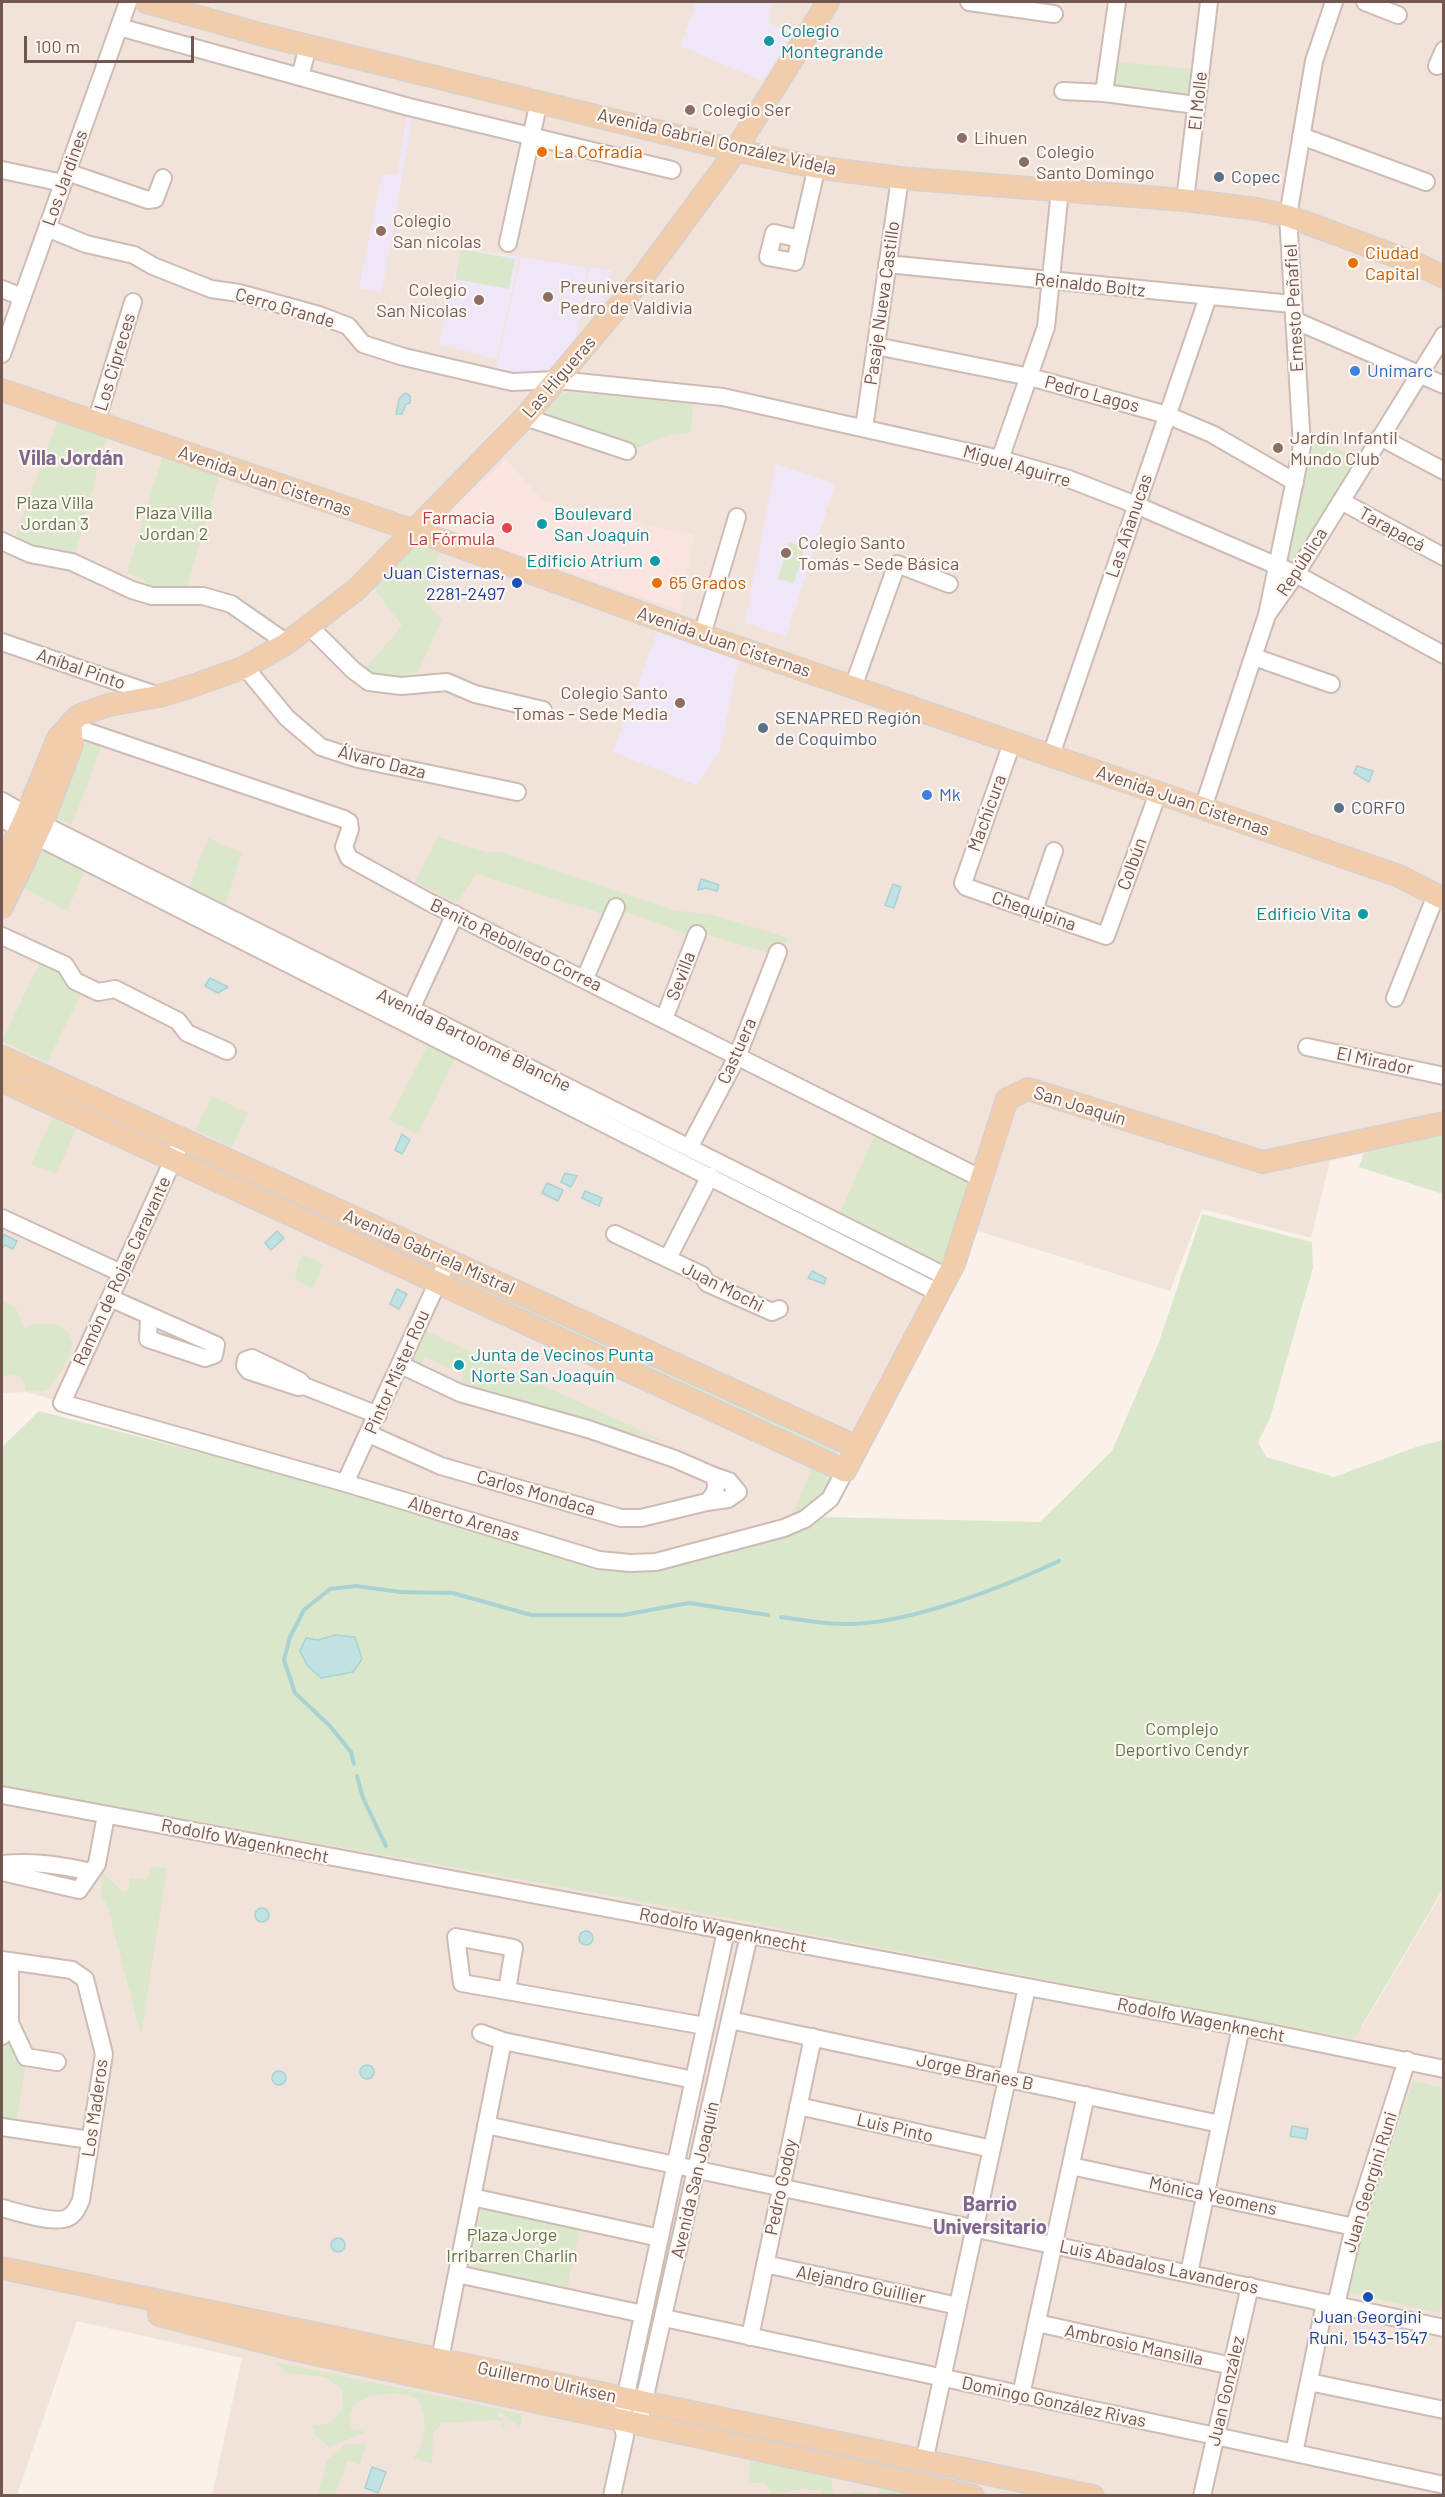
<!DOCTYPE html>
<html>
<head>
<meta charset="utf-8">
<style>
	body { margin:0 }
	#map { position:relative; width:1445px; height:2497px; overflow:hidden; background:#faf2ea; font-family:Barlow,sans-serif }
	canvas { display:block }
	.frame { position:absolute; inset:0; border:3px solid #725750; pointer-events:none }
	.scale { position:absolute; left:24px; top:36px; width:170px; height:27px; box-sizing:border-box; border:3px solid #725750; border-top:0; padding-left:8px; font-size:18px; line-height:21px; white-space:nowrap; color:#725750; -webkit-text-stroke:4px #fdf6f1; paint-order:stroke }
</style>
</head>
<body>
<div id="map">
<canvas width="1445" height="2497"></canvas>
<div class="frame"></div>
<div class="scale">100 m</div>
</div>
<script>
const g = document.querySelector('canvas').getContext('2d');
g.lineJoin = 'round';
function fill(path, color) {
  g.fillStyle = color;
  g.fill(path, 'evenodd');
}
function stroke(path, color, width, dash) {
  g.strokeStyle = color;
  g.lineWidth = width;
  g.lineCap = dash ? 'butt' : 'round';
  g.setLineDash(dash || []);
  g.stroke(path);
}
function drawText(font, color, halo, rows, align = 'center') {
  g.font = font + ' Barlow,sans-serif';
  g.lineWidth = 4.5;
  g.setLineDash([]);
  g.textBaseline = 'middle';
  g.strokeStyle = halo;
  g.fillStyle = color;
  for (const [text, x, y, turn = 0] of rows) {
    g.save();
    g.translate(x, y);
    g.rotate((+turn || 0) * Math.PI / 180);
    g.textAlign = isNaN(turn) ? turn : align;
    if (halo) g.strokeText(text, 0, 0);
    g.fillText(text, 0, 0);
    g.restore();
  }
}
fill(new Path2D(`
	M2 2H1443V1135L1330 1161 1311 1238 1202 1209 1170 1291 978 1231 824 1517 813 1525 736 1550 618 1553 409 1511 28 1392 2 1393Z
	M2 1786 184 1814 1362 2027 1443 1891V2495H212L242 2358 77 2321 17 2495H2Z`), '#f1e3da');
fill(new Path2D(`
	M505 459 545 502 694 535 681 611 435 525Z`), '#f9e4e0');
fill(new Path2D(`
	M696 2H773L768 22 793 34 762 81 681 46Z
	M406 118H412L382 292 359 288 382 175 398 174Z
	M461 248 519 257 497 359 439 344Z
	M521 257 587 268 579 326 570 354 558 368 523 373 496 369Z
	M589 267 612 270 609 282 605 286V300L600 303 585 301Z
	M776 464 835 484 786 637 745 622Z
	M658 630 739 657 720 750 697 785 613 752Z`), '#efe7f7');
fill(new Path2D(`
	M1116 62 1195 69 1192 94 1119 87 1114 83Z
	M461 249 515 259 509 289 455 279Z
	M569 392 693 404 691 432 669 435 637 448 596 432 538 417 553 397Z
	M58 418 107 434 75 555 35 545 16 536Z
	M1309 439 1360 457 1297 557 1287 561Z
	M164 452 220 473 185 594H158L143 579 127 573Z
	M789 542 805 547 794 583 778 579Z
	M421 547 439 552 424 601 442 620 418 672C397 677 385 680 365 669L402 626 371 584 402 553Z
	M87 740 102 744 72 825 57 818Z
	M438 837 490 853 499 851 672 910 714 915 788 938 782 957 692 930 689 935 628 913 607 915 476 874 457 903 415 882Z
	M208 838 242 853 225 905 189 888Z
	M43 850 85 870 67 911 24 888Z
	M39 964 63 973 68 986 82 992 47 1062 2 1041Z
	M429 1043 456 1057 418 1134 389 1120Z
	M212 1096 248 1113 232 1147 195 1130Z
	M52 1118 76 1130 56 1174 31 1165Z
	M875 1134 968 1182 942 1265 840 1213Z
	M1443 1135V1194L1359 1167 1364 1153Z
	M186 1148 436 1262 433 1270 182 1158Z
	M1202 1214 1312 1242 1313 1268 1270 1418 1258 1442 1266 1457 1334 1477 1419 1446 1443 1440V1889L1354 2039 629 1899 2 1786V1447L39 1411 237 1462 599 1567 667 1568 736 1550 813 1525 824 1517 1040 1522 1112 1451 1159 1342Z
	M301 1255 318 1260 323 1265 313 1288 299 1282 295 1277Z
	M451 1269 837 1446 838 1453 832 1456 446 1279Z
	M2 1300 16 1309 24 1328C38 1321 69 1320 72 1343 73 1355 55 1385 44 1391L25 1390V1384L18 1375 2 1376Z
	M422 1329 665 1442 459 1385 463 1374 424 1357 422 1365 412 1359 411 1353Z
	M814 1463 833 1475C826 1495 812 1508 793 1514Z
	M153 1866 167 1869 141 2035 106 1901 101 1899 102 1872 123 1892 129 1890 130 1878 146 1880Z
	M11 2031 26 2064 16 2124 2 2122V2043Z
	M1413 2081 1443 2088V2304L1438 2313 1348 2292 1364 2221Z
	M482 2205 580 2228 567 2289 469 2270Z
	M275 2362 523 2414 520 2428 503 2414 497 2413 498 2417 503 2418 505 2429H502L501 2421 496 2420 441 2423 433 2434 432 2464 413 2458C427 2442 428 2419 418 2400 402 2389 368 2394 353 2405L349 2419 352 2429 366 2432 329 2447 316 2436 311 2425C331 2424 330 2426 343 2407L342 2389 325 2377 287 2373Z
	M346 2444 366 2445 360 2465 347 2460 335 2495H318L327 2460Z
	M751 2457 831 2475 833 2495H823L821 2489 809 2491 807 2487 773 2495 765 2483H748Z
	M881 2486 922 2496H851L852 2490 878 2495Z`), '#dae7ca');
const water = new Path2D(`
	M405 393 410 396V403L406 404 402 414H396L399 399Z
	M1357 766 1373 771 1369 782 1354 773Z
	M701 879 719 885 717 891 706 888 698 890Z
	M893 884 901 887 894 908 885 905Z
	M210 978 228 987 218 993 205 986Z
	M402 1134 410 1140 402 1154 395 1150Z
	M565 1173 577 1176 571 1187 561 1182Z
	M547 1183 563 1190 558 1201 542 1193Z
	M585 1191 602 1198 599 1206 582 1198Z
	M277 1231 284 1238 271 1250 265 1243Z
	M3 1234 17 1241 13 1249 5 1245 2 1248Z
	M812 1271 826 1278 824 1284 808 1278Z
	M397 1289 407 1294 399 1309 390 1304Z
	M335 1635 355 1637 362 1659 353 1672 321 1678 307 1665 300 1651 306 1638 318 1640Z
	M255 1915a7 7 0 1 1 14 0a7 7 0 1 1-14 0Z
	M579 1938a7 7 0 1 1 14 0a7 7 0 1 1-14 0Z
	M360 2072a7 7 0 1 1 14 0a7 7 0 1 1-14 0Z
	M272 2078a7 7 0 1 1 14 0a7 7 0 1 1-14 0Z
	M1292 2126 1308 2129 1306 2139 1290 2136Z
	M331 2245a7 7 0 1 1 14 0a7 7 0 1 1-14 0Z
	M372 2467 386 2472 378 2493 365 2488Z`);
fill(water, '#c1e2e2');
stroke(water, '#a8d2d3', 1.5);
stroke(new Path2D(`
	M781 1617C804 1620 827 1625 850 1624 911 1623 1004 1587 1059 1561
	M354 1764 351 1752 330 1726 295 1693 284 1660 290 1637 304 1610 330 1589 356 1586 401 1592 453 1593 531 1615H623L689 1603 768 1615
	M357 1776 363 1798 386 1846`), '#a8d2d3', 4);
const minor = new Path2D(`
	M969 2 1054 14
	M1365 2 1398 15
	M119 27 409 107 672 170
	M1437 66 1444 50
	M300 77 308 46
	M1063 91 1104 93 1196 105
	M1104 93 1117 2
	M1301 136 1426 182
	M2 170 63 183
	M67 172 148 200 155 199 163 178
	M1185 200 1209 2
	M47 228 86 244 134 255 153 266 211 289 239 293 319 315 348 326 363 344 404 357 512 382 558 380 723 397 1000 459 1069 479 1136 505 1296 574 1444 655
	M800 239 774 233 768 257 795 262 814 179 815 167
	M508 243 539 101
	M887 264 1292 304
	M2 289 22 297
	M1294 320 1444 385
	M876 346 1030 377 1167 415 1212 434 1295 482
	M2 354 128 2
	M525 417 627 451
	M96 422 133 302
	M864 428 900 178
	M1380 437 1444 471
	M1000 459 1046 327 1060 190
	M1341 501 1444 557
	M2 541 30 554 72 562 132 590 152 596H203L231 604 287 643
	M1267 615 1302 446 1288 216 1314 61 1334 2
	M310 627 353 670 369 682 401 686 447 682 475 694 543 710
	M702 635 737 517
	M2 642 159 696
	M1254 657 1331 684
	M245 667 287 718 321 747 358 759 517 792
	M853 687 897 564 949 584
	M71 726 344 819 349 822 350 829 344 847 349 858 427 901 982 1179
	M1012 743 963 883 966 887 1106 936 1158 793
	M1051 755 1208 297
	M2 801 42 824 947 1277
	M1203 808 1267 615 1296 574 1444 335
	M2 819 939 1293
	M1034 910 1054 851
	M2 936 65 965 75 981 98 992 115 989 178 1021 187 1033 227 1051
	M585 978 616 907
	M1395 998 1436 895
	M411 1009 455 914
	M664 1019 697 934
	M1307 1047 1444 1076
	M690 1146 737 1057 778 952
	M178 1149 62 1403 345 1483 599 1560 630 1563 656 1562 784 1528 805 1519 830 1499 845 1471
	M2 1218 121 1273
	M615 1234 702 1275 707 1283 772 1312 779 1309
	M668 1258 710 1176
	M110 1298 216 1345 214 1355 205 1358 148 1339 149 1316
	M304 1386 300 1381 252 1358 246 1360 245 1366 249 1371 298 1387 304 1386 378 1415
	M369 1434 441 1466 621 1518H641L707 1502C716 1493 718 1488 714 1476L675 1459 588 1429 460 1393 401 1365
	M345 1483 448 1260
	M707 1502 728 1499 738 1492 729 1481 714 1476
	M2 1795 1241 2027 1444 2069
	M2 1864C33 1861 60 1865 91 1872
	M2 1872 79 1890 97 1864 106 1815
	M2 1960 72 1970 85 1979 104 2054 81 2200C78 2207 75 2215 67 2218 54 2224 17 2212 2 2208
	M507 1990 514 1948 456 1937 462 1983 705 2026
	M730 2020 1220 2124
	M10 2023 26 2057 57 2062
	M481 2033 503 2041 694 2080
	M2 2036 10 2023V1961
	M798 2106 992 2149
	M486 2125 1444 2328
	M2 2127 90 2140
	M1071 2166 1354 2227
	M472 2197 660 2238
	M765 2264 958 2306
	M1189 2273 1241 2027
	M457 2274 643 2314
	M1336 2305 1354 2227 1407 2060
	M664 2318 1444 2485
	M1037 2323 1232 2366
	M750 2337 813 2037
	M440 2359 503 2041
	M1309 2382 1444 2410
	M1021 2395 1086 2095
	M641 2414 749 1935
	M1294 2453 1325 2303
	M924 2462 1027 1987
	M612 2496 625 2436 621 2420 625 2399 726 1931
	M1202 2496 1250 2286`);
const major = new Path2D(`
	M146 2 263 35 735 150 815 167 900 178 1185 200 1257 209 1288 216 1417 264 1444 277
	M2 390 441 540 702 635 1399 876 1444 899
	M2 868 27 814 58 738 78 716 108 705 160 696 192 686 245 667 287 643 357 589 525 417 639 282 728 162 828 2
	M2 907 42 824 72 745 71 726
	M2 1057 857 1447
	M2 1081 845 1471 954 1264 1007 1099 1028 1089 1263 1162 1444 1123
	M2 2268 1093 2496
	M159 2315 296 2350 973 2496`);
stroke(minor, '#cebbb4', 20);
stroke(major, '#d8d0ce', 24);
stroke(minor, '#fff', 16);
stroke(major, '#f1cdab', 21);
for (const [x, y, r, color] of [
	[769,41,6,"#0f9aa8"],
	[690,110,6,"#8d6e63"],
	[962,138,6,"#8d6e63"],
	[542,152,6,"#e8710a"],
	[1024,162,6,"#8d6e63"],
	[1219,177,6,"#5c6f8a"],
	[381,231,6,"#8d6e63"],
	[1353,263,6,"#e8710a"],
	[548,297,6,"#8d6e63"],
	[479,300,6,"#8d6e63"],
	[1355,371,6,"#3f7fe0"],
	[1278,448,6,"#8d6e63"],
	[542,524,6,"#0f9aa8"],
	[507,528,6,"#e0444e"],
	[786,553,6,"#8d6e63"],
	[655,561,6,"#0f9aa8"],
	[517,583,6,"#1a4fb4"],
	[657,583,6,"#e8710a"],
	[680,703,6,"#8d6e63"],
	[763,728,6,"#5c6f8a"],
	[927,795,6,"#3f7fe0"],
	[1339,808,6,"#5c6f8a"],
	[1363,914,6,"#0f9aa8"],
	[459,1365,6,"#0f9aa8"],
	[1368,2297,6,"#1a4fb4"]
]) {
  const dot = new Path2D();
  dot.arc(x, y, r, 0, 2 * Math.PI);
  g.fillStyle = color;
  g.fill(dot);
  stroke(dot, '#fdf6f1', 2);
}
drawText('18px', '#0d838f', '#fdf6f1', [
	["Colegio",781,31],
	["Montegrande",781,52],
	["Boulevard",554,514],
	["San Joaquín",554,535],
	["Edificio Atrium",643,561,"right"],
	["Edificio Vita",1351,914,"right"],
	["Junta de Vecinos Punta",471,1355],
	["Norte San Joaquín",471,1376]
], 'left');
drawText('18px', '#725750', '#fdf6f1', [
	["El Molle",1198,101,-84],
	["Avenida Gabriel González Videla",717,142,13],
	["Los Jardines",65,178,-70],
	["Reinaldo Boltz",1090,285,6],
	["Pasaje Nueva Castillo",882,303,-82],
	["Cerro Grande",285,308,16],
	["Ernesto Peñafiel",1294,308,-93],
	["Los Cipreces",115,362,-73],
	["Las Higueras",559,377,-49],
	["Pedro Lagos",1092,394,15],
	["Miguel Aguirre",1017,466,16],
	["Avenida Juan Cisternas",265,481,19],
	["Las Añanucas",1129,526,-71],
	["Tarapacá",1392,529,29],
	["República",1302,562,-57],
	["Avenida Juan Cisternas",724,642,19],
	["Aníbal Pinto",81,669,19],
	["Álvaro Daza",382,762,14],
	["Avenida Juan Cisternas",1183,801,19],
	["Machicura",987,813,-70],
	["Colbún",1132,864,-70],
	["Chequipina",1034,911,19],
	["Benito Rebolledo Correa",516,945,26],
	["Sevilla",681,976,-69],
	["Avenida Bartolomé Blanche",474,1040,26],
	["Castuera",737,1051,-66],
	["El Mirador",1375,1061,12],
	["San Joaquín",1080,1106,17],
	["Avenida Gabriela Mistral",429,1252,24],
	["Ramón de Rojas Caravante",122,1271,-65],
	["Juan Mochi",723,1287,27],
	["Pintor Mister Rou",397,1372,-66],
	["Carlos Mondaca",536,1493,16],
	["Alberto Arenas",464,1519,17],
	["Rodolfo Wagenknecht",245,1841,11],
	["Rodolfo Wagenknecht",723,1930,11],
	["Rodolfo Wagenknecht",1201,2020,11],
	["Jorge Brañes B",975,2072,12],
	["Los Maderos",95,2108,-82],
	["Luis Pinto",895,2128,13],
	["Avenida San Joaquín",695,2180,-77],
	["Juan Georgini Runi",1370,2182,-73],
	["Pedro Godoy",781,2187,-78],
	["Mónica Yeomens",1213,2196,12],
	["Luis Abadalos Lavanderos",1159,2267,12],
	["Alejandro Guillier",861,2285,12],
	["Ambrosio Mansilla",1134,2345,12],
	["Guillermo Ulriksen",547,2382,12],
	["Juan González",1226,2391,-77],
	["Domingo González Rivas",1054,2402,12]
]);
drawText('18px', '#785e54', '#fdf6f1', [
	["Colegio Ser",702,110],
	["Lihuen",974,138],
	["Colegio",1036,152],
	["Santo Domingo",1036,173],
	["Colegio",393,221],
	["San nicolas",393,242],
	["Preuniversitario",560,287],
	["Pedro de Valdivia",560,308],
	["Colegio",467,290,"right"],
	["San Nicolas",467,311,"right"],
	["Jardín Infantil",1290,438],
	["Mundo Club",1290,459],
	["Colegio Santo",798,543],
	["Tomás - Sede Básica",798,564],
	["Colegio Santo",668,693,"right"],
	["Tomas - Sede Media",668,714,"right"]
], 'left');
drawText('18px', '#c56008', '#fdf6f1', [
	["La Cofradía",554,152],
	["Ciudad",1365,253],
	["Capital",1365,274],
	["65 Grados",669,583]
], 'left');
drawText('18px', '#4e5e75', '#fdf6f1', [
	["Copec",1231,177],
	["SENAPRED Región",775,718],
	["de Coquimbo",775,739],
	["CORFO",1351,808]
], 'left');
drawText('18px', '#366cbe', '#fdf6f1', [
	["Unimarc",1367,371],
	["Mk",939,795]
], 'left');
drawText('18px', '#5e774a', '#fdf6f1', [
	["Plaza Villa",55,503],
	["Jordan 3",55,524],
	["Plaza Villa",174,513],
	["Jordan 2",174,534],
	["Complejo",1182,1729],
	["Deportivo Cendyr",1182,1750],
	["Plaza Jorge",512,2235],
	["Irribarren Charlín",512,2256]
]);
drawText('18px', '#be3a42', '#fdf6f1', [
	["Farmacia",495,518],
	["La Fórmula",495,539]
], 'right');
drawText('18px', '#164399', '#fdf6f1', [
	["Juan Cisternas,",505,573],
	["2281-2497",505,594],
	["Juan Georgini",1368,2317,"center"],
	["Runi, 1543-1547",1368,2338,"center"]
], 'right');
drawText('bold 20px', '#7c688e', '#fdf6f1', [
	["Villa Jordán",71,458],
	["Barrio",990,2204],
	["Universitario",990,2227]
]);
</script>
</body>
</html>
